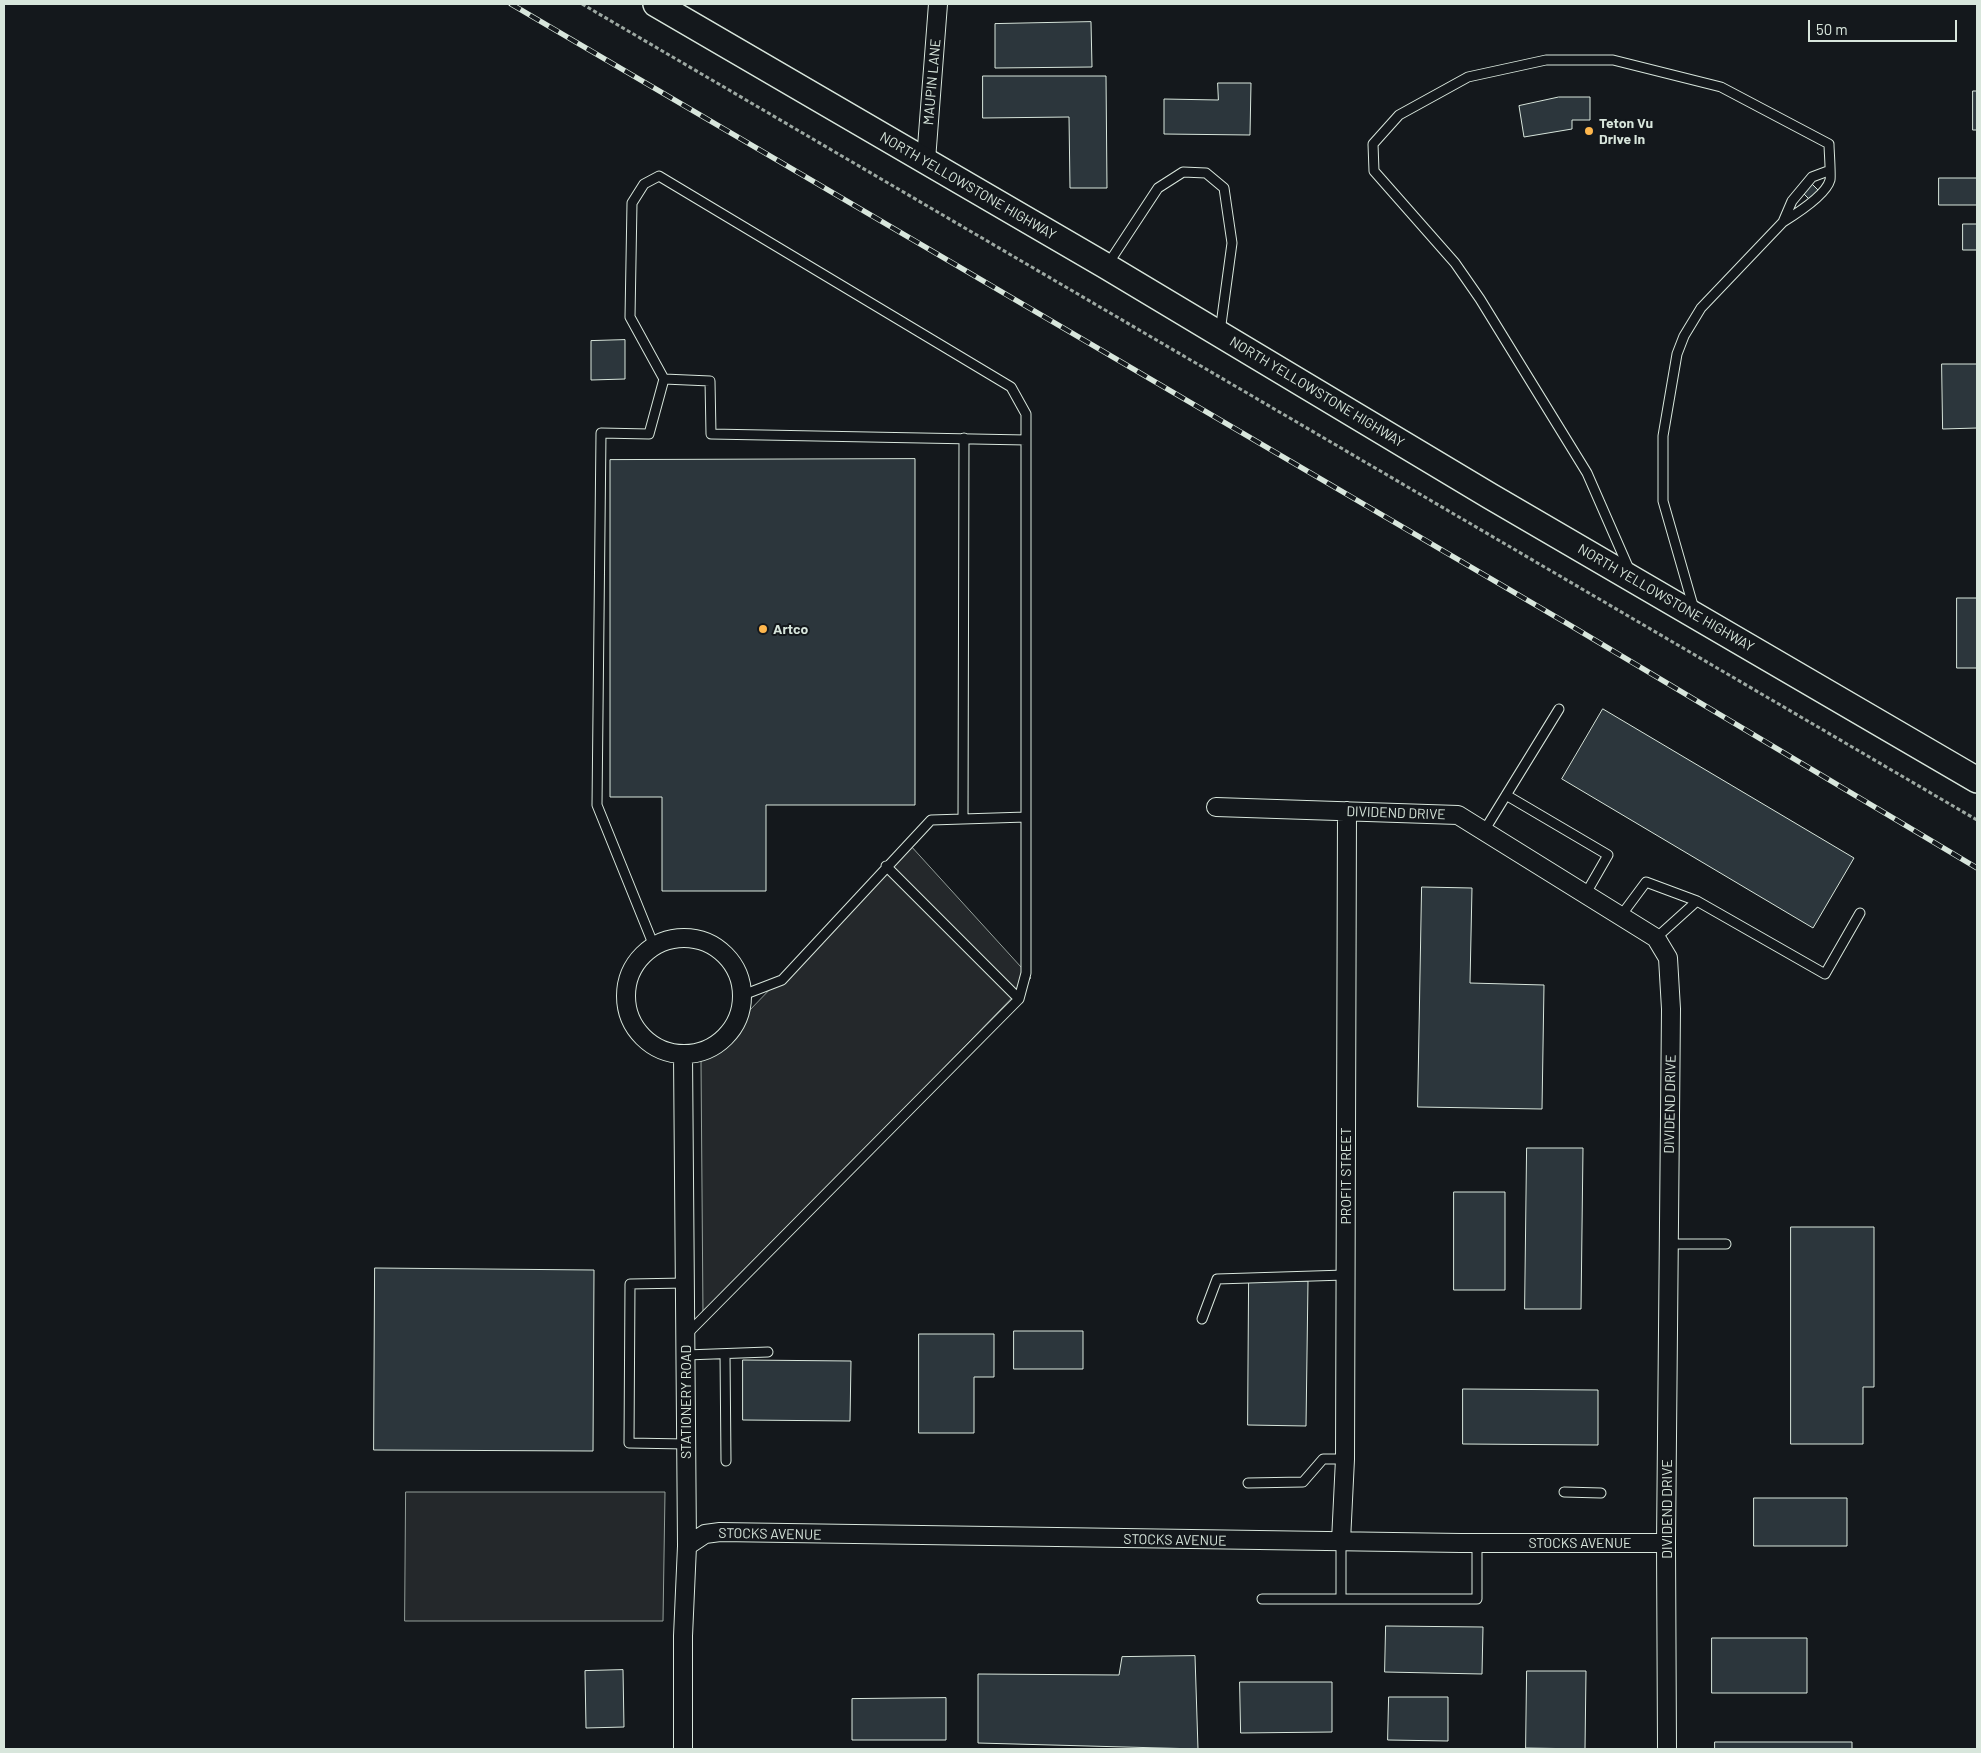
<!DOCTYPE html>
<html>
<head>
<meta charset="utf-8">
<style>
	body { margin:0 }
	#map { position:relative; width:1981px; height:1753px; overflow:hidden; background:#14181c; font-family:Barlow,sans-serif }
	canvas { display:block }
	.frame { position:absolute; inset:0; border:5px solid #d8e6dc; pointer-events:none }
	.scale { position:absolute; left:1808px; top:20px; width:149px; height:22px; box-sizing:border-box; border:2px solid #d8e6dc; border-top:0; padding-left:6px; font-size:15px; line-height:18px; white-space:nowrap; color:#d8e6dc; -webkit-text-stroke:4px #14181c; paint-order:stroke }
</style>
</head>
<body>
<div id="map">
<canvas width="1981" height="1753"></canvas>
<div class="frame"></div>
<div class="scale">50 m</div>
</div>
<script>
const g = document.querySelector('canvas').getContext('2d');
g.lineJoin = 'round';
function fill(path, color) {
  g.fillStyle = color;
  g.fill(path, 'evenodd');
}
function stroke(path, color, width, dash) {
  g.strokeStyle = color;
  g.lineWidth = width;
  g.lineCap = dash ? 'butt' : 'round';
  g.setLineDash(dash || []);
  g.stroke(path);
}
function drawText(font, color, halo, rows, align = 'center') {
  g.font = font + ' Barlow,sans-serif';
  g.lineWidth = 4;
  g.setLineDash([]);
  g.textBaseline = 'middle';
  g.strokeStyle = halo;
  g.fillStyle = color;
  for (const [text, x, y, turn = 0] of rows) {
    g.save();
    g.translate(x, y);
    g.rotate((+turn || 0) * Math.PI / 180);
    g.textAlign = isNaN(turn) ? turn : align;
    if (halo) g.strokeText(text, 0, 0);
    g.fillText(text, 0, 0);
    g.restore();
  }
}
const parking = new Path2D(`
	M910 845 1031 978 703 1317 701 1061Z
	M406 1492H665L663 1621H405Z`);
fill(parking, '#24282b');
stroke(parking, '#939e99', 1);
const building = new Path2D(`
	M1091 22 1092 67 995 68V24Z
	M983 76H1106L1107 188H1070L1069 117 983 118Z
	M1218 83H1251L1250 135 1164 134V99L1218 100Z
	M1973 91H1977V130H1973Z
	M1559 97H1590V120H1572V129L1524 137 1519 106Z
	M1939 178H1977V205H1939Z
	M1812 184 1818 190 1809 199 1803 193Z
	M1963 224H1977V250H1963Z
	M625 340V379L591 380V341Z
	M1942 364H1977V428L1943 429Z
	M915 459V805H766V891H662V797H610V460Z
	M1957 598H1977V668H1957Z
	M1603 709 1854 858 1813 928 1562 779Z
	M1422 887 1472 888 1470 983 1544 985 1542 1109 1418 1107Z
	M1527 1148H1583L1581 1309H1525Z
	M1454 1192H1505V1290H1454Z
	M1791 1227H1874V1387H1863V1444H1791Z
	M375 1268 594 1270 593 1451 374 1450Z
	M1249 1281H1308L1306 1426 1248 1425Z
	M1014 1331H1083V1369H1014Z
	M919 1334H994V1377H974V1433H919Z
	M743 1360 851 1361 850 1421 743 1420Z
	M1463 1389 1598 1390V1445L1463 1444Z
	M1754 1498H1847V1546H1754Z
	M1386 1626 1483 1627 1482 1674 1385 1672Z
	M1712 1638H1807V1693H1712Z
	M1195 1656 1198 1749 978 1743V1674L1119 1675 1122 1657Z
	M623 1670 624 1727 586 1728 585 1671Z
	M1527 1671H1586L1585 1749 1526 1748Z
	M1240 1682H1332V1732L1241 1733Z
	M1389 1697H1448V1741L1388 1740Z
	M946 1698V1740H852V1699Z
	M1715 1742H1852V1749H1715Z`);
fill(building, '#2c363c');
stroke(building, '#d8e6dc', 1);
const service = new Path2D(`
	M1108 264 1158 188 1183 172 1206 173 1224 188 1232 243 1220 332
	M664 379 710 381 711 434 1026 440
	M1629 569 1587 473 1480 299 1455 263 1374 171 1373 144 1399 115 1468 77 1546 60H1613L1721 87 1829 144C1829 150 1831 176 1830 180 1826 195 1796 214 1783 222
	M1694 609 1663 501V436L1677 354 1684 336 1701 308 1783 222 1792 201 1812 177 1828 171
	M1506 795 1608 855 1585 895
	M963 819 964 438
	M1484 831 1559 709
	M886 866 1019 999
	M1620 917 1646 882 1697 901 1825 974 1860 913
	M1656 938 1697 901
	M654 946 597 805 601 433 649 434 664 379 630 317 632 203 644 184 659 176 1011 387 1026 414V973L1019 999 686 1335
	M743 995 782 980 931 820 1026 817
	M1669 1244H1726
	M685 1283 630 1284 629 1443 686 1444
	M1202 1319 1217 1279 1345 1275
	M725 1354 726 1461
	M686 1355 768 1352
	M1248 1483 1303 1482 1323 1459H1345
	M1564 1492 1601 1493
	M1341 1541V1599
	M1262 1599H1477V1543`);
const minor = new Path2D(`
	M926 160 938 4
	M1216 807 1458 815 1656 938 1668 958 1671 1009 1666 1543 1667 1749
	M626 996a58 58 0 1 1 116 0a58 58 0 1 1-116 0Z
	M683 1055 687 1546 683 1636V1749
	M1341 1541 1345 1459 1347 811
	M687 1546 705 1534 720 1532 1461 1543H1666`);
const secondary = new Path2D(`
	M656 4 1106 266 1490 496 1977 780`);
stroke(service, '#d8e6dc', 11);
stroke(minor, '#d8e6dc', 20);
stroke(secondary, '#d8e6dc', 28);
stroke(new Path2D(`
	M582 4 1977 820`), '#9da8a2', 3, [4, 2.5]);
stroke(service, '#14181c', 9);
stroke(minor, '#14181c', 18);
stroke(secondary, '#14181c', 25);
const rail = new Path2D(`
	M511 4 1568 624 1977 868`);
stroke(rail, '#d8e6dc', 5.5);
stroke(rail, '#14181c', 4, [11]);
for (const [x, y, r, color] of [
	[1589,131,5,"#ffb74d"],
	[763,629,5,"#ffb74d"]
]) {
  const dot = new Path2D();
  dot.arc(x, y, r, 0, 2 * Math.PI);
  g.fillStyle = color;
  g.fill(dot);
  stroke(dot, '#14181c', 2);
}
drawText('14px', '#d8e6dc', '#14181c', [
	["MAUPIN LANE",932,82,-85],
	["NORTH YELLOWSTONE HIGHWAY",968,186,30],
	["NORTH YELLOWSTONE HIGHWAY",1317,392,31],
	["NORTH YELLOWSTONE HIGHWAY",1666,598,30],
	["DIVIDEND DRIVE",1396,813,2],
	["DIVIDEND DRIVE",1670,1104,-89],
	["PROFIT STREET",1346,1176,-90],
	["STATIONERY ROAD",686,1402,-90],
	["DIVIDEND DRIVE",1667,1509,-90],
	["STOCKS AVENUE",770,1534,1],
	["STOCKS AVENUE",1175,1540,1],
	["STOCKS AVENUE",1580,1543]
]);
drawText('bold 14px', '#d8e6dc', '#14181c', [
	["Teton Vu",1599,123],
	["Drive In",1599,139],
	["Artco",773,629]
], 'left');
</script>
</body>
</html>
